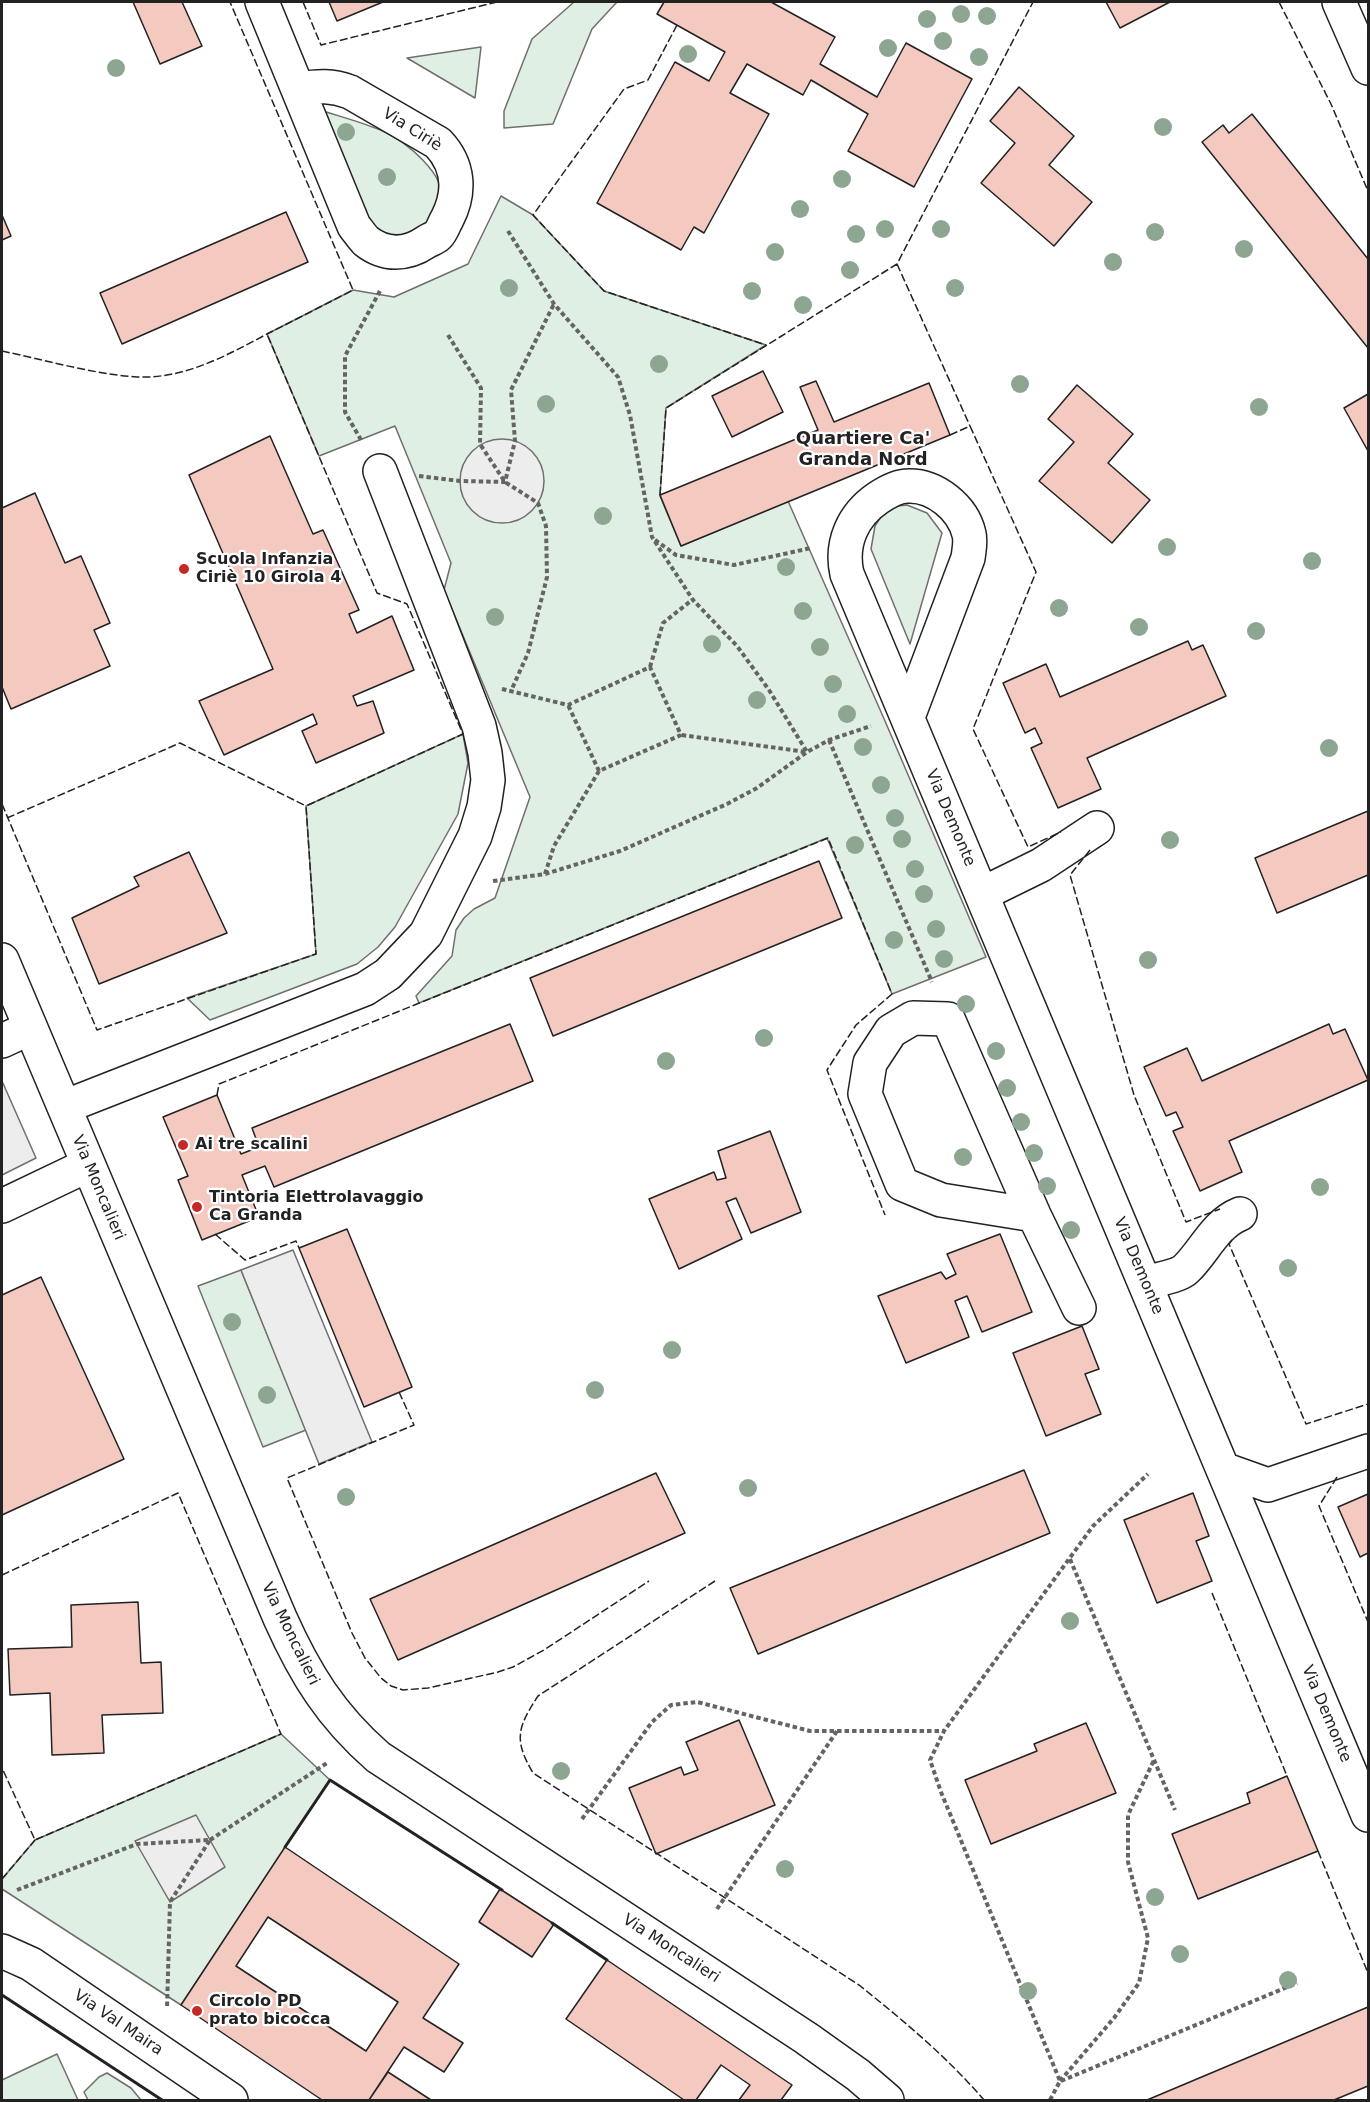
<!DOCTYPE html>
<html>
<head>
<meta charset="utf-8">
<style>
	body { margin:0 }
	#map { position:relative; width:1370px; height:2102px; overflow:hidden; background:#fff; font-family:"DejaVu Sans",sans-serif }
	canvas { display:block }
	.frame { position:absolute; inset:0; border:3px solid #222; pointer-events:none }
</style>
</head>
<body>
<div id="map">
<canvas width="1370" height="2102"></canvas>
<div class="frame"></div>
</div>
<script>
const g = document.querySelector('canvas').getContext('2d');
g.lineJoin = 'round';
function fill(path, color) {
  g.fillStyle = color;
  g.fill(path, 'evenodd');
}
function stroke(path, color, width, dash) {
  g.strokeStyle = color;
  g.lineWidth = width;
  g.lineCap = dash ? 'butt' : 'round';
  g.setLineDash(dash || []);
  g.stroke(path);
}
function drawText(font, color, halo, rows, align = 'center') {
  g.font = font + ' "DejaVu Sans",sans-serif';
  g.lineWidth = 4.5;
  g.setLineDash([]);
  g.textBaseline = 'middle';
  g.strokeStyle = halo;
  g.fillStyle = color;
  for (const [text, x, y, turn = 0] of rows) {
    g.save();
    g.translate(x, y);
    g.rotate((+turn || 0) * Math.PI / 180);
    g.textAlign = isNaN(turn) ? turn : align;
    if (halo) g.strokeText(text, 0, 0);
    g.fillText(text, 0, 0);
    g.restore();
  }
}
const green = new Path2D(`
	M574 2H617L592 29 553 124 504 128V111L532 39Z
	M481 47 475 98 407 58Z
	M314 108C337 116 363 122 385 132 405 141 447 175 441 200 436 217 421 229 408 238L373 233Z
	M501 196 533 215 604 291 766 345 666 408 660 496 681 546 788 501 885 721 986 957 892 994 827 838 419 1003 416 996 452 956 456 930 464 918 474 909 495 898 530 797 444 590 451 563 395 426 319 456 267 334 353 290 394 297 468 264Z
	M907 505 927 513 942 533 910 644 871 549 875 526 887 507Z
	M463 734 468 763 458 814 395 927 378 947 357 964 210 1020 187 998 316 954 306 806Z
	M241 1270 306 1430 263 1447 198 1286Z
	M281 1734 330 1780 181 2005 2 1889V1879L35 1840Z
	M57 2054 78 2100H2V2080Z
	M107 2073 131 2088 141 2100H88L84 2092 99 2077Z`);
fill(green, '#e0efe3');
stroke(green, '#6f6f6f', 1.5);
const parking = new Path2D(`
	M460 481a42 42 0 1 1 84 0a42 42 0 1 1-84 0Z
	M2 1081 36 1158 2 1175Z
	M293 1250 372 1442 319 1464 241 1270Z
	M196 1815 225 1867 170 1902 135 1841Z`);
fill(parking, '#ededed');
stroke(parking, '#6f6f6f', 1.5);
const building = new Path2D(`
	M133 2H182L202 46 160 64Z
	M329 2H383L337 21Z
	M664 2H771L835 37 820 64 877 97 906 43 972 79 914 187 848 151 868 114 811 80 803 95 747 64 730 93 769 114 704 233 694 227 681 250 597 203 675 62 709 81 725 52 657 14Z
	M1106 2H1170L1120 28Z
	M1019 87 1074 136 1049 165 1092 202 1054 246 981 183 1015 143 990 121Z
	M1252 114 1368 259V348L1202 142 1223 125 1229 133Z
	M286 212 308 262 122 344 100 293Z
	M2 215 11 236 2 240Z
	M763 371 783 412 732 437 712 396Z
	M816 381 834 422 929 383 950 435 681 546 660 495 818 430 800 387Z
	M1077 385 1133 434 1108 463 1150 500 1112 543 1039 481 1074 442 1048 419Z
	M1368 394V451L1344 408Z
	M270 436 313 534 323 530 359 610 349 614 357 633 392 616 414 670 353 696 357 706 373 701 384 733 316 763 302 731 317 724 313 714 224 755 199 701 273 669 189 475Z
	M35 493 65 563 81 556 110 623 94 630 110 666 11 709 2 687V508Z
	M1188 641 1192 650 1203 645 1226 696 1087 758 1101 789 1058 808 1031 748 1042 743 1035 728 1025 733 1003 683 1046 664 1060 697Z
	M1368 811V875L1277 913 1255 858Z
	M189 852 227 933 99 984 72 918 139 886 134 877Z
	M819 861 842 918 553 1036 530 978Z
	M510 1024 533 1081 274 1187 265 1166 242 1175 259 1217 202 1240 178 1180 188 1176 163 1117 217 1095 241 1154 259 1147 252 1128Z
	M1329 1024 1333 1034 1345 1029 1368 1080 1229 1141 1242 1172 1200 1191 1173 1131 1183 1127 1176 1112 1166 1116 1144 1067 1187 1048 1202 1081Z
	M770 1131 801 1212 751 1233 736 1198 726 1202 742 1239 679 1269 649 1199 714 1172 717 1180 726 1178 718 1151Z
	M347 1229 412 1387 364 1407 299 1248Z
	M1000 1234 1032 1312 982 1332 967 1296 955 1301 969 1337 906 1363 878 1296 941 1272 946 1279 956 1274 947 1254Z
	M41 1277 124 1459 2 1515V1295Z
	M1082 1326 1099 1369 1085 1374 1101 1414 1046 1436 1013 1353Z
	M1024 1470 1050 1533 758 1654 730 1588Z
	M656 1473 685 1533 398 1660 370 1599Z
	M1193 1493 1209 1536 1196 1541 1212 1581 1157 1603 1124 1520Z
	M1368 1494V1553L1360 1557 1338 1507Z
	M138 1602 141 1663 161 1662 163 1713 102 1715 104 1753 52 1755 50 1693 10 1695 8 1649 72 1647 71 1605Z
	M739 1720 775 1805 656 1854 629 1788 681 1767 684 1775 698 1770 686 1742Z
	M1086 1723 1116 1793 991 1844 965 1780 1037 1751 1034 1744Z
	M1287 1776 1318 1851 1198 1899 1172 1834 1250 1803 1247 1793Z
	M285 1847 459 1964 423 2018 463 2043 444 2072 404 2047 369 2100H322L181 2005ZM268 1917 398 2002 366 2051 236 1966Z
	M500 1889 554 1924 532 1957 479 1922Z
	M607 1960 792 2085 781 2100H739L750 2085 721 2065 696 2100H684L566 2019Z
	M1368 2007V2086L1334 2100H1147Z
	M388 2072 431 2100H369Z`);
fill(building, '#f3c9c0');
stroke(building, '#222', 1.5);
const minor = new Path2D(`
	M262 2 354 226C358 231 362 237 366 241 385 256 407 255 426 242 429 240 435 238 438 235 442 231 444 224 447 219 461 192 459 165 438 143L350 92C332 85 318 86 299 89
	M1339 2 1368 68
	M908 717 968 558C969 550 971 542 969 534 963 508 935 485 908 486 898 486 887 492 878 498 853 515 840 543 847 574L1368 1815
	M982 894 1041 865 1097 828
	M2 960 280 1618C305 1674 331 1716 378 1757L806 2038 858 2075 887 2100
	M2 1041 30 1028
	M64 1107 365 989 388 974 426 934 475 836 484 807 488 780 485 753 479 726 380 471
	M2 1206 88 1165
	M1034 1215 941 1200 902 1184 865 1094 870 1063 891 1031 913 1018 948 1019 1034 1215 1079 1308
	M1145 1283C1155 1280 1179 1276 1186 1269 1204 1252 1215 1224 1240 1214
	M1223 1469 1268 1485 1368 1451
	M2 1951 31 1964 231 2100`);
stroke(minor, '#222', 36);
stroke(new Path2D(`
	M508 231 554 304 618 377 630 415 652 537 693 600 737 646 769 690 807 752 681 735
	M448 335 481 388 480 444 505 482 538 503 546 526 547 577 528 653 511 691
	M361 440 345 412V356L381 289
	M419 476 460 481 505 482 515 441 511 390 554 304
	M655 540 676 555 734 565 811 548
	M650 667 663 623 692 600
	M502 689 568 705 650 667 681 735 599 771 568 705
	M829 740 932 982
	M545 874 554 846 599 771
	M493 881 545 874 620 851 727 804 757 788 807 752 829 740 871 726
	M1070 1559 1175 1810
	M582 1819 652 1722 671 1705 697 1702 810 1731H944
	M210 1840 327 1763
	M17 1890 137 1844 210 1840 170 1902 167 2009
	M717 1909 837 1731
	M1060 2081 1114 2018 1139 1983 1148 1938 1128 1862V1815L1154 1760
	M1061 2081 1297 1983
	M1050 2100 1060 2081 941 1792 930 1760 944 1731 1093 1526 1148 1474`), '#646464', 4, [4.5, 3]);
stroke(minor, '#fff', 33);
stroke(new Path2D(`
	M303 2 321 45 497 2
	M1279 2 1331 104 1368 191
	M677 25 648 80 624 89 533 215 604 291 766 345
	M897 264 970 426
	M2 351C45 360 93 374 137 377 184 379 226 356 267 334 295 320 324 305 353 290L230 2
	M950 435 970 426 1036 572 973 729 1028 847 1061 832
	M660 495 666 408 897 264 1033 2
	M2 804 97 1030 316 954 306 806 463 734 407 604 377 593 267 334
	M7 818 180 743 306 806
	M1090 850 1070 875 1134 1095 1186 1222 1220 1209
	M217 1095 219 1084 828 838 892 994 856 1025 827 1070 885 1215
	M215 1234 245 1260 296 1241 299 1248
	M1232 1240 1229 1244 1306 1424 1368 1404
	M399 1392 414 1425 287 1478 352 1633 365 1658 381 1678 391 1686 403 1690 428 1688 498 1672 513 1667 544 1650 649 1581
	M1337 1477 1319 1506 1368 1622
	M2 1575 178 1493 281 1734 35 1840 2 1768
	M715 1581 538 1696C518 1727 513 1739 533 1773L859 1985C904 2021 947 2057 984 2100
	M1212 1593 1287 1776
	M1318 1851 1368 1973
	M2 1879 35 1840`), '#222', 1.5, [8, 3]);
stroke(new Path2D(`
	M285 1847 330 1780 502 1890
	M552 1923 607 1960
	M2 1995 162 2100`), '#222', 3);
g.fillStyle = '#8da692';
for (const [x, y] of [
	[961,14],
	[987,16],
	[927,19],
	[943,41],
	[888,48],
	[688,54],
	[979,57],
	[116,68],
	[1163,127],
	[346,132],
	[387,177],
	[842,179],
	[800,209],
	[885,229],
	[941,229],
	[1155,232],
	[856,234],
	[1244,249],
	[775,252],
	[1113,262],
	[850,270],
	[509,288],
	[955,288],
	[752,291],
	[803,305],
	[659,364],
	[1020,384],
	[546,404],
	[1259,407],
	[603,516],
	[1167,547],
	[1312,561],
	[786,567],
	[1059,608],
	[803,611],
	[495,617],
	[1139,627],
	[1256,631],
	[712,644],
	[820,647],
	[833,684],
	[757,700],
	[847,714],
	[863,747],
	[1329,748],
	[881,785],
	[895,818],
	[902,839],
	[1170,840],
	[855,845],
	[915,869],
	[924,894],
	[936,929],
	[894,940],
	[944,959],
	[1148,960],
	[966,1004],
	[764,1038],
	[996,1051],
	[666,1061],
	[1007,1088],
	[1021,1122],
	[1034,1153],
	[963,1157],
	[1047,1186],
	[1320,1187],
	[1071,1230],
	[1288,1268],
	[232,1322],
	[672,1350],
	[595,1390],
	[267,1395],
	[748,1488],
	[346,1497],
	[1070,1621],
	[561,1771],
	[785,1869],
	[1155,1897],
	[1180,1954],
	[1288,1980],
	[1028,1991]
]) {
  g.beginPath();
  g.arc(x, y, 9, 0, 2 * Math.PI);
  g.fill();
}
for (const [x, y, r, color] of [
	[184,569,6,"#c62828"],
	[183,1145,6,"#c62828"],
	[197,1207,6,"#c62828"],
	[197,2011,6,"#c62828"]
]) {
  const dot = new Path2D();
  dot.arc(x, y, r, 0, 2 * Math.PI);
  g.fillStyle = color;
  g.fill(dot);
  stroke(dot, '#fff', 2);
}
drawText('16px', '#222', '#fff', [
	["Via Ciriè",412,130,32],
	["Via Demonte",950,818,67],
	["Via Moncalieri",98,1188,67],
	["Via Demonte",1138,1266,67],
	["Via Moncalieri",290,1634,64],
	["Via Demonte",1326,1714,67],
	["Via Moncalieri",671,1949,33],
	["Via Val Maira",118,2023,34]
]);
drawText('bold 16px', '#222', '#fff', [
	["Scuola Infanzia",196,560],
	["Ciriè 10 Girola 4",196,578],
	["Ai tre scalini",195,1145],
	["Tintoria Elettrolavaggio",209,1198],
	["Ca Granda",209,1216],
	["Circolo PD",209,2002],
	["prato bicocca",209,2020]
], 'left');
drawText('bold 18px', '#222', '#fff', [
	["Quartiere Ca'",863,439],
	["Granda Nord",863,460]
]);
</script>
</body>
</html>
